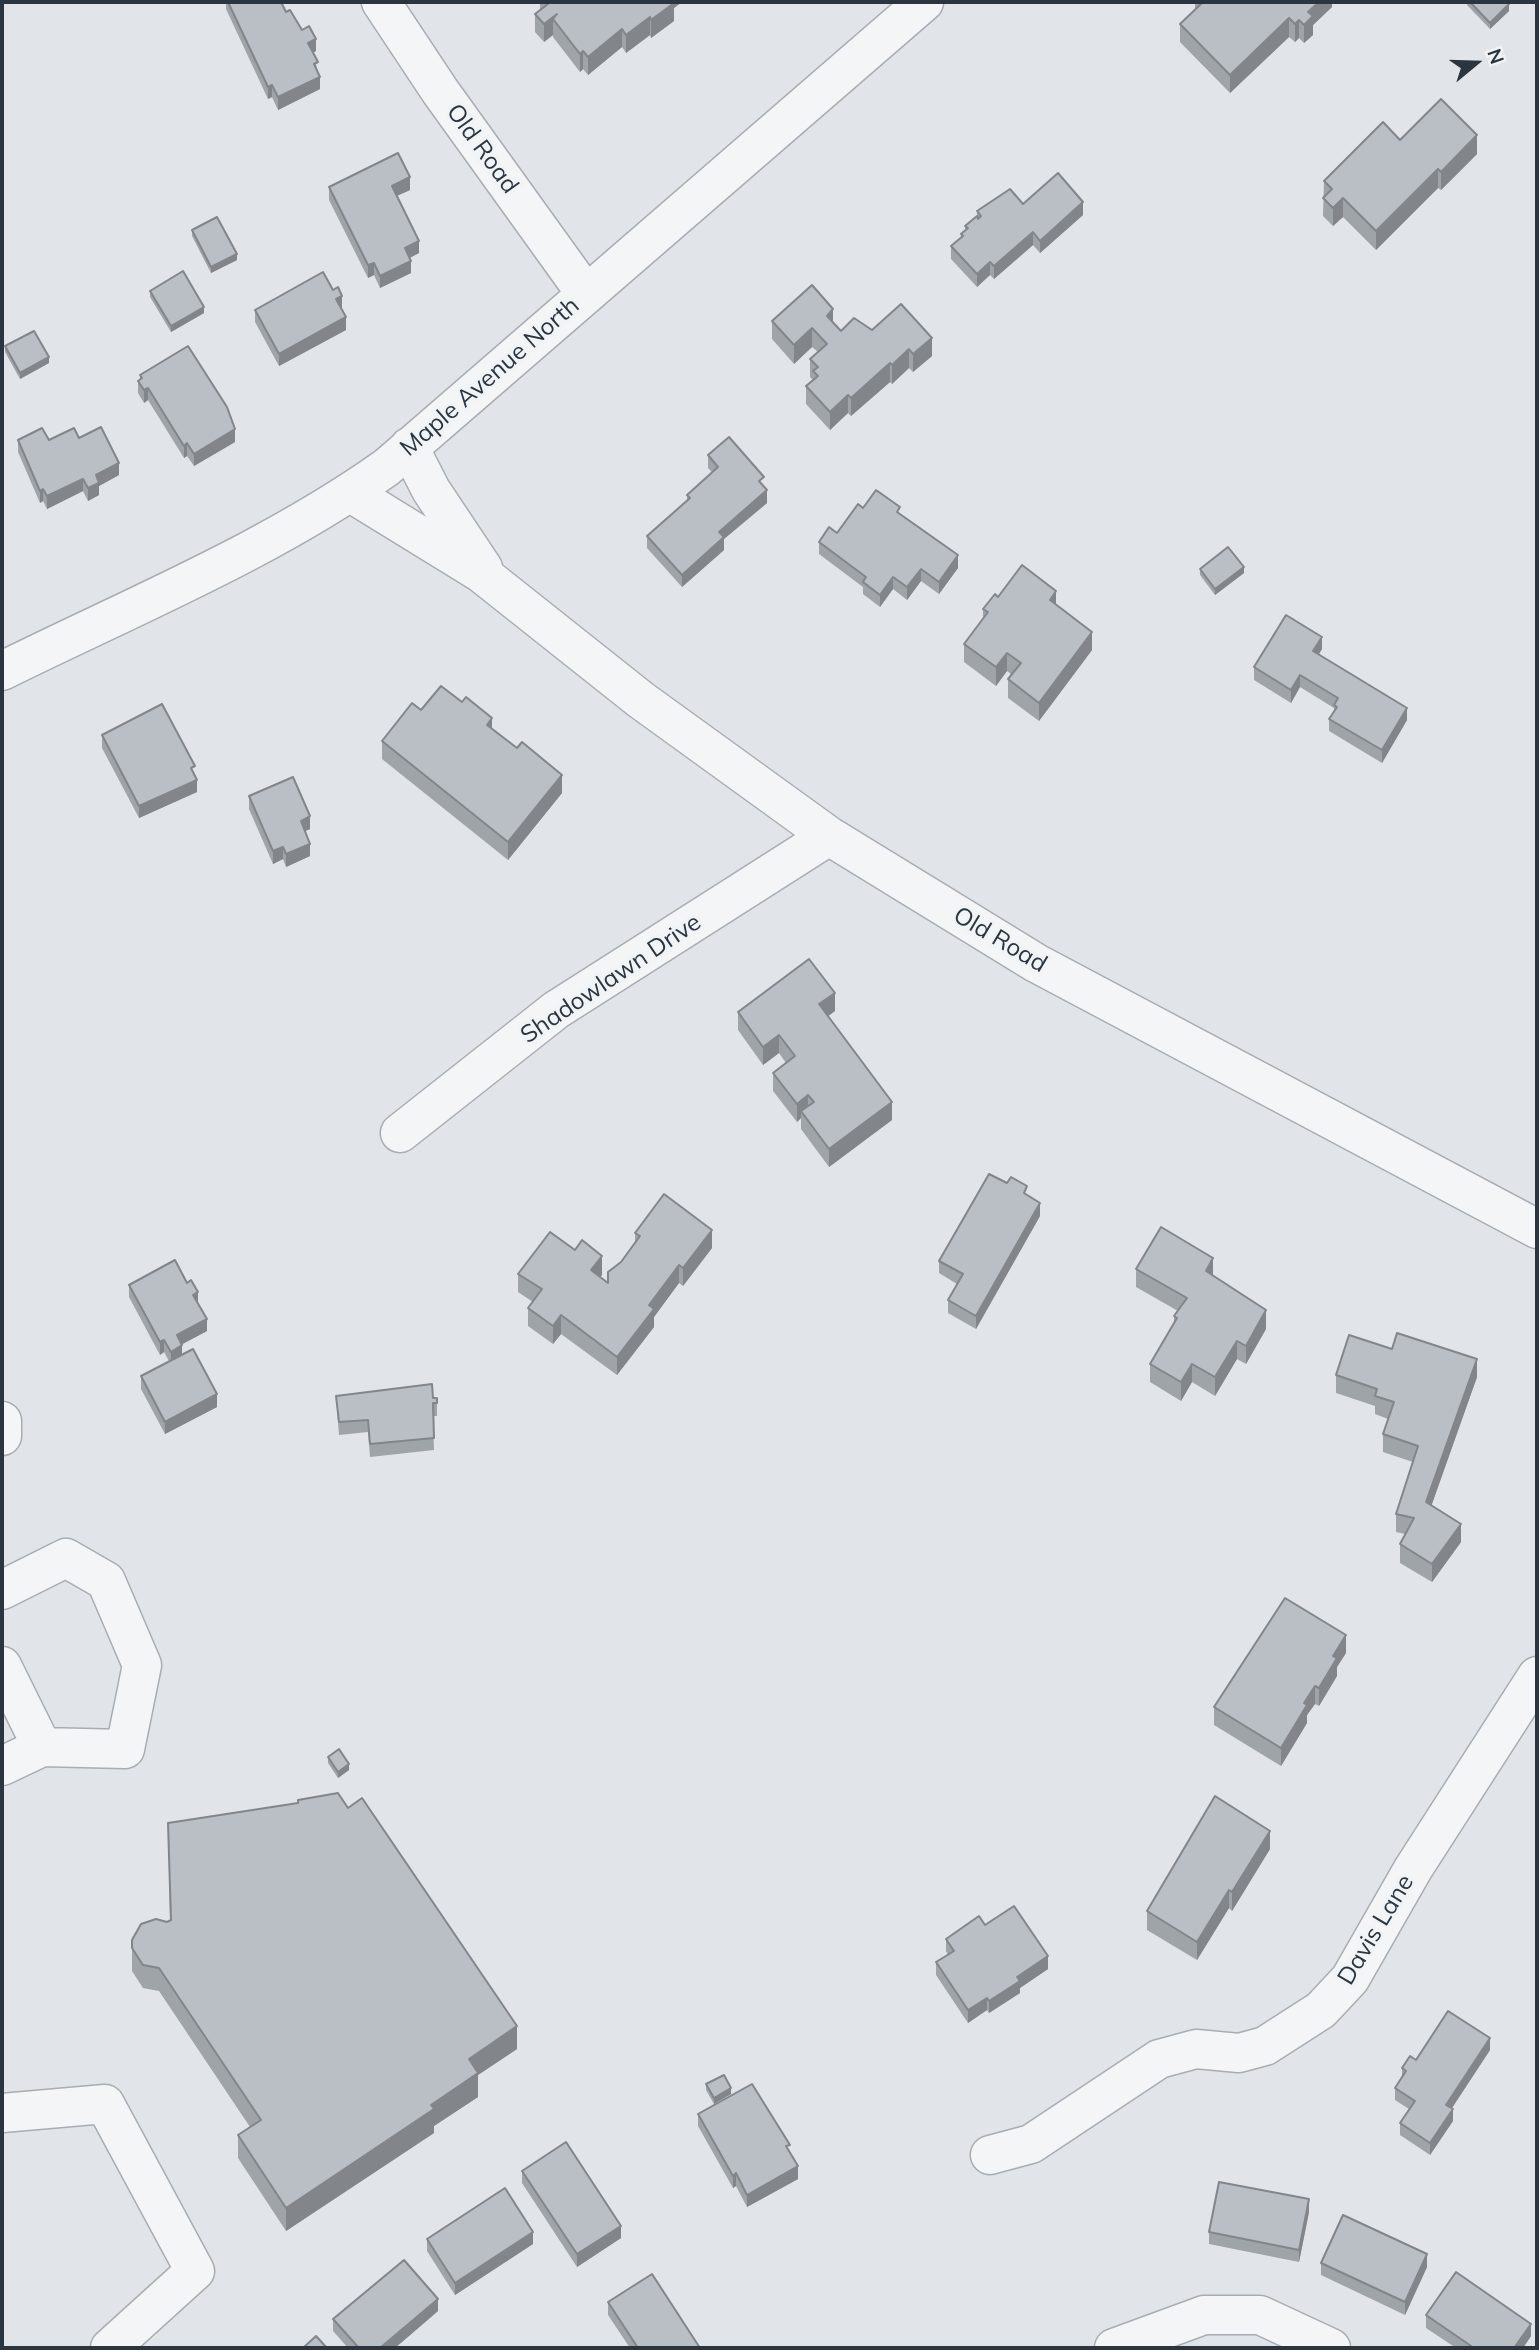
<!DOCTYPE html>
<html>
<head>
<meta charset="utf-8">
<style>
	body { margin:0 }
	#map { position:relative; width:1539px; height:2350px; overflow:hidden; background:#e1e5e9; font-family:Mulish,sans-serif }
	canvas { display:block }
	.frame { position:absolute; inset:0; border:4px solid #2b353f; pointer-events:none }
	.north { position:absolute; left:1441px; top:28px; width:70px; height:70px; -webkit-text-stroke:5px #f1f4f6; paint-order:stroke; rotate:71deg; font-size:19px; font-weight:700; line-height:28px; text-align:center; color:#2b353f }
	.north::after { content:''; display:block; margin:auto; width:24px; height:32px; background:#2b353f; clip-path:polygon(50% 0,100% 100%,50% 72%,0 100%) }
</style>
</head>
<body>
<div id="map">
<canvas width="1539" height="2350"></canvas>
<div class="frame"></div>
<div class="north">N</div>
</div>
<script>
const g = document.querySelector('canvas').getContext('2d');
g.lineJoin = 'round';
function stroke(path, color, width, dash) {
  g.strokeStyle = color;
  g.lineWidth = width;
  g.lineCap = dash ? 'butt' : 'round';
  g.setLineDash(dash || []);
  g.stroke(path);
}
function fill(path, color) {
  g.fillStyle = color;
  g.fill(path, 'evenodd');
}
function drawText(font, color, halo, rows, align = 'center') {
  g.font = font + ' Mulish,sans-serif';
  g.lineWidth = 7;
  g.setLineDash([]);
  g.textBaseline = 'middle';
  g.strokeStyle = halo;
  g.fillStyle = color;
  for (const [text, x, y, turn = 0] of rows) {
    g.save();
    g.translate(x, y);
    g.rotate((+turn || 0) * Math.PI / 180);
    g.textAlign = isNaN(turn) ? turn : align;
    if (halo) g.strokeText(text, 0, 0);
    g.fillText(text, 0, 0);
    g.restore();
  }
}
const minor = new Path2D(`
	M381 2 440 91 586 294
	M409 447 431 490 483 568
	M351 493 481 573 641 700 829 836 1036 963 1537 1229
	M2 671C131 607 269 551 387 467L924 2
	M400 1133 556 1010 829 836
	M2 1421V1436
	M2 1590 66 1558 106 1581 142 1665 125 1749 42 1747
	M2 1666 42 1747 2 1766
	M2 2113 105 2104 195 2271 110 2348
	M990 2155 1031 2144 1159 2059 1196 2049 1239 2053 1265 2046 1321 2010 1350 1979 1413 1869 1537 1676
	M1114 2348 1204 2315H1260L1331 2348`);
stroke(minor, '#a7adb3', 41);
stroke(minor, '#f4f5f7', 38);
fill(new Path2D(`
	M226 2H281L286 12 316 51 313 53 318 72 320 89 278 110 272 97 268 99 226 9Z
	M540 2H682L674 8V21L651 38 650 35 626 53 622 47 588 75 583 69 580 72 553 37V35L544 42 535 32V14L540 10Z
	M1195 2H1332V7L1313 25V35L1304 43 1299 38 1295 42 1289 37 1230 93 1180 42V24L1195 10Z
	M1467 2H1506L1509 11 1490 29 1467 5Z
	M1400 140 1477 154 1441 190 1438 188 1376 250 1343 217 1333 226 1323 216 1324 181Z
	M329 187 410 190 397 196 419 253 410 258 411 273 380 288 374 275 368 278 329 200Z
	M1023 204 1083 215 1040 253 1033 245 994 279 990 275 977 287 951 259V246L961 238V234L965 230V226L977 217V211Z
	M192 230 237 260 211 273 192 236Z
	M150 291 204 313 171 332 150 297Z
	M342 308 346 330 279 366 255 322V310Z
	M772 321 833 323 841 331 872 330 932 356 913 372 909 368 892 384 890 382 851 416 848 413 830 430 806 404V386L813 380 810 377V359L818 352 812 347 794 364 772 339Z
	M5 346 49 363 20 379 5 352Z
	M140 375 235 442 194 466 187 456 184 458 148 400 144 403 138 393V381L140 379Z
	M79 438 119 475 99 486V495L88 501 83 491 47 509 43 501 40 503 18 452V440H49Z
	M708 455 764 487 767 503 724 539V550L682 587 647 548V536L687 501V495L712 472 708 468Z
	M863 508 900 515 958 568 939 594 921 581 907 600 893 589 880 607 863 594V587L819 554V542L837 533Z
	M1200 569 1244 573 1215 595 1200 575Z
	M998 597 1056 605 1092 650 1039 721 1008 698V679L1012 675 1007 671 996 686 964 662V644L983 619V609Z
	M1322 649 1319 654 1407 720 1382 763 1329 731V719L1334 711V708L1300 687 1291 703 1254 680V667Z
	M421 710 492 729 562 793 508 860 382 759V741Z
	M102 735 195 775 197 792 139 818 102 748Z
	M249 796 310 829 305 831 310 856 286 867 283 859 273 864 249 809Z
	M835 1011 828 1016 892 1120 829 1167 801 1129V1118L797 1122 773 1091V1073L786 1063 779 1053 763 1065 738 1030V1012Z
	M1027 1195 1040 1216 976 1329 948 1313V1300L957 1284 939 1273V1261Z
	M635 1233 712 1248 683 1286 679 1283 654 1317V1327L617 1375 561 1334 553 1344 528 1326V1308L533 1302 518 1292V1274L575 1250 602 1275 600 1277 608 1282V1272L621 1262 635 1243Z
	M1136 1269 1213 1276 1266 1329 1246 1364 1237 1359 1215 1396 1192 1382 1181 1401 1150 1382V1364L1174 1323V1316L1178 1311 1136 1287Z
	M129 1285 198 1304 207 1331 182 1344V1354L217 1407 165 1434 141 1389V1376L169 1361 164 1352 160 1355 129 1297Z
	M1336 1375 1477 1377 1431 1506 1461 1542 1432 1582 1400 1563V1544L1405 1534 1396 1532V1514L1413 1462 1383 1452V1434L1388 1419 1375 1414V1406L1336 1393Z
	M336 1396 433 1398 437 1403V1416H433L434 1450 370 1457 368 1432 339 1435Z
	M1346 1653 1337 1667V1676L1319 1706 1315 1704 1307 1715V1723L1281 1766 1214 1725V1707Z
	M328 1757 349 1770 338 1778 328 1763Z
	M168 1823 517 2049 478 2075V2097L434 2126V2133L286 2231 238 2158V2135L250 2127 159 1991 143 1988 132 1971V1940L170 1920Z
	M1270 1849 1232 1911 1229 1908 1197 1960 1147 1930V1911Z
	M985 1925 1048 1969 1020 1988V1993L989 2013 987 2010 968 2023 936 1975V1962L948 1955 946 1951V1939Z
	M1490 2050 1452 2108 1453 2121 1430 2155 1400 2135V2123L1409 2109 1395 2100V2088L1402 2077V2068L1416 2060Z
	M706 2084 731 2094 714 2104 706 2090Z
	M698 2114 790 2153 798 2179 747 2207 736 2186 733 2188 698 2126Z
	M522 2171 621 2238 577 2267 522 2183Z
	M1309 2212 1299 2262 1209 2244V2232Z
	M427 2239 533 2244 455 2295 427 2251Z
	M1321 2263 1427 2267 1405 2315 1321 2275Z
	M608 2302 700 2348H630L608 2315Z
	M438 2311 395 2348H348L333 2331V2319Z
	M1426 2315 1531 2336 1523 2348H1456L1426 2328Z`), '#9fa4a9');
fill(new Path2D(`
	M667 2H682L674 8V21L651 38V20Z
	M1319 2H1332V7L1313 25V35L1304 43V25L1308 12Z
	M1509 4V11L1490 29V23Z
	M557 14 553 19V35L544 42V24Z
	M650 17V35L626 53V35Z
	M1289 18V37L1230 93V75Z
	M1299 20V38L1295 42V24Z
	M622 29V47L588 75V57Z
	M316 39V51L308 55V43Z
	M583 51V69L580 72V54Z
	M320 77V89L278 110V97Z
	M272 85V97L268 99V87Z
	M1477 135V154L1441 190V172Z
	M1438 169V188L1376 250V231Z
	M410 177V190L392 198V186Z
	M1343 198V217L1333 226V208Z
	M1083 202V215L1040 253V241Z
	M1033 232V245L994 279V266Z
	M419 241V253L405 260V248Z
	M237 254V260L211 273V267Z
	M411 261V273L380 288V276Z
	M990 262V275L977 287V274Z
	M374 263V275L368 278V265Z
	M342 296V308L336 311V299Z
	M204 307V313L171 332V326Z
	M833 309V328L827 316Z
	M346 317V330L279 366V354Z
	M812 328V347L794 364V345Z
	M932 338V356L913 372V354Z
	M909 349V368L892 384V365Z
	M49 357V363L20 379V373Z
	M890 363V382L851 416V398Z
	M148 388V400L144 403V390Z
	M848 395V413L830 430V412Z
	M235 429V442L194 466V454Z
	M187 443V456L184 458V446Z
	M119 463V475L99 486V495L88 501V488L96 475Z
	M83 479V491L47 509V496Z
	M43 489V501L40 503V491Z
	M767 490V503L724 539V550L682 587V575L719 532Z
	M958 555V568L939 594V582Z
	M1244 567V573L1215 595V589Z
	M921 569V581L907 600V587Z
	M893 577V589L880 607V595Z
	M1056 591V609L1050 600Z
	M1092 632V650L1039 721V703Z
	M1322 637V649L1313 663V651Z
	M1007 653V671L996 686V667Z
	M1300 675V687L1291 703V690Z
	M1407 708V720L1382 763V750Z
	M492 718V736L487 725Z
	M562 775V793L508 860V842Z
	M197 780V792L139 818V806Z
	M310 816V829L301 833V821Z
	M310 844V856L286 867V854Z
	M283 847V859L273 864V851Z
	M835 993V1011L819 1023V1004Z
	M779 1035V1053L763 1065V1047Z
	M808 1095V1113L801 1111V1118L797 1122V1104Z
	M892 1102V1120L829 1167V1149Z
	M1040 1203V1216L976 1329V1316Z
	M712 1230V1248L683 1286V1268Z
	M602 1256V1275L591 1288V1270Z
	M1213 1258V1276L1206 1271Z
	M679 1265V1283L654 1317V1327L617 1375V1357L649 1305Z
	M198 1292V1305L193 1295Z
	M1266 1310V1329L1246 1364V1346Z
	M561 1315V1334L553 1344V1326Z
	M207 1319V1331L177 1347V1335Z
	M164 1340V1352L160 1355V1342Z
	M1237 1341V1359L1215 1396V1377Z
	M182 1345V1357L171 1364V1352Z
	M1477 1359V1377L1426 1521V1502Z
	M1192 1364V1382L1181 1401V1382Z
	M217 1394V1407L165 1434V1422Z
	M1461 1524V1542L1432 1582V1564Z
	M1346 1635V1653L1337 1667V1676L1319 1706V1688L1333 1656Z
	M1315 1686V1704L1307 1715V1723L1281 1766V1748L1304 1703Z
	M349 1764V1770L338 1778V1772Z
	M1270 1831V1849L1232 1911V1892Z
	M1229 1890V1908L1197 1960V1942Z
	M1048 1956V1969L1020 1988V1993L989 2013V2001L1017 1977Z
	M987 1998V2010L968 2023V2010Z
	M517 2026V2049L478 2075V2097L434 2126V2133L286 2231V2208L431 2105 469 2059Z
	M1490 2038V2050L1446 2117V2105Z
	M731 2088V2094L714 2104V2098Z
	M1453 2109V2121L1430 2155V2143Z
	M798 2166V2179L747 2207V2195Z
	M736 2173V2186L733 2188V2176Z
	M1309 2199V2212L1299 2262V2250Z
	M621 2226V2238L577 2267V2254Z
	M533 2232V2244L455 2295V2283Z
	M1427 2254V2267L1405 2315V2302Z
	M438 2299V2311L395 2348H380Z
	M1531 2324V2336L1523 2348H1514Z`), '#82868a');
const building = new Path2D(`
	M228 2H281L286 12 290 10 302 30 309 26 316 39 308 43 318 62 314 64 320 77 278 97 272 85 268 87Z
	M546 2H673L674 3 651 20 650 17 626 35 622 29 588 57 583 51 580 54 553 19 557 14 544 24 535 14 548 4Z
	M1199 2H1319L1308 12 1313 16 1304 25 1299 20 1295 24 1289 18 1230 75 1180 24 1201 4Z
	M1470 2H1506L1509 4 1490 23Z
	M1441 99 1477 135 1441 172 1438 169 1376 231 1343 198 1333 208 1323 198 1332 189 1324 181 1383 122 1400 140Z
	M398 153 410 177 392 186 419 241 405 248 411 261 380 276 374 263 368 265 329 187Z
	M1058 173 1083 202 1040 241 1033 232 994 266 990 262 977 274 951 246 963 236 961 234 968 228 965 226 977 216 978 219 981 216 977 211 1010 189 1023 204Z
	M217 217 237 254 211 267 192 230Z
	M183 271 204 307 171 326 150 291Z
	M323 272 333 290 338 287 342 296 336 299 346 317 279 354 255 310Z
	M812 285 833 309 827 316 841 331 854 318 872 330 901 304 932 338 913 354 909 349 892 365 890 363 851 398 848 395 830 412 806 386 818 376 813 371 818 367 810 359 827 344 812 328 794 345 772 321Z
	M34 331 49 357 20 373 5 346Z
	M188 346 227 407 235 429 194 454 187 443 184 446 148 388 144 390 138 381 142 378 140 375Z
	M101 427 119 463 96 475 99 483 88 488 83 479 47 496 43 489 40 491 18 440 42 428 49 440 74 428 79 438Z
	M729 437 764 477 759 481 767 490 719 532 724 537 682 575 647 536 690 498 687 495 718 467 708 455Z
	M876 490 900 507 897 512 958 555 939 582 921 569 907 587 893 577 880 595 863 582 866 577 819 542 829 527 837 533 858 504 863 508Z
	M1228 547 1244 567 1215 589 1200 569Z
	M1022 565 1056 591 1050 600 1092 632 1039 703 1008 679 1021 663 1007 653 996 667 964 644 988 612 983 609 995 594 998 597Z
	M1286 615 1322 637 1313 651 1407 708 1382 750 1329 719 1337 707 1334 705 1338 698 1300 675 1291 690 1254 667Z
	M441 686 462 702 466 697 492 718 487 725 517 748 522 742 562 775 508 842 382 741 412 703 421 710Z
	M162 704 195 766 191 768 197 780 139 806 102 735Z
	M293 777 310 816 301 821 310 844 286 854 283 847 273 851 249 796Z
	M809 959 835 993 819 1004 892 1102 829 1149 801 1111 814 1102 808 1095 797 1104 773 1073 795 1056 779 1035 763 1047 738 1012Z
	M989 1174 1007 1183 1011 1177 1027 1186 1024 1193 1040 1203 976 1316 948 1300 963 1274 939 1261Z
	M664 1194 712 1230 683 1268 679 1265 649 1305 654 1309 617 1357 561 1315 553 1326 528 1308 542 1289 518 1274 550 1232 575 1250 582 1240 602 1256 591 1270 608 1283V1272L621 1262 640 1236 635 1233Z
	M1161 1227 1213 1258 1206 1271 1266 1310 1246 1346 1237 1341 1215 1377 1192 1364 1181 1382 1150 1364 1177 1318 1174 1316 1187 1298 1136 1269Z
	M175 1260 187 1283 191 1280 198 1292 193 1295 207 1319 177 1335 182 1345 171 1352 164 1340 160 1342 129 1285Z
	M1397 1333 1477 1359 1426 1502 1461 1524 1432 1564 1400 1544 1414 1518 1396 1514 1418 1446 1383 1434 1394 1402 1375 1396 1377 1389 1336 1375 1349 1335 1392 1349Z
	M193 1349 217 1394 165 1422 141 1376Z
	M432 1384 433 1398H437V1403H433L434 1438 370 1444 368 1420 339 1422 336 1396Z
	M1285 1598 1346 1635 1333 1656 1337 1658 1319 1688 1315 1686 1304 1703 1307 1705 1281 1748 1214 1707Z
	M339 1749 349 1764 338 1772 328 1757Z
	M338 1793 348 1808 362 1798 517 2026 469 2059 478 2073 431 2105 434 2109 286 2208 238 2135 261 2120 159 1968 143 1965 132 1948V1940L141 1924 156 1919 167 1922 171 1920 168 1823 298 1803V1800Z
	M1215 1796 1270 1831 1232 1892 1229 1890 1197 1942 1147 1911Z
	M1014 1906 1048 1956 1017 1977 1020 1981 989 2001 987 1998 968 2010 936 1962 954 1951 946 1939 979 1916 985 1925Z
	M1448 2011 1490 2038 1446 2105 1453 2109 1430 2143 1400 2123 1415 2101 1395 2088 1406 2071 1402 2068 1410 2056 1416 2060Z
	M724 2075 731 2088 714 2098 706 2084Z
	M752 2084 790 2145 786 2146 798 2166 747 2195 736 2173 733 2176 698 2114Z
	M566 2142 621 2226 577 2254 522 2171Z
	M1219 2182 1309 2199 1299 2250 1209 2232Z
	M505 2188 533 2232 455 2283 427 2239Z
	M1343 2215 1427 2254 1405 2302 1321 2263Z
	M404 2260 438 2299 380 2348H359L333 2319Z
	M1456 2272 1531 2324 1514 2348H1474L1426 2315Z
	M652 2274 700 2348H638L608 2302Z
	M316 2336 327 2348H303Z`);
fill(building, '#b9bfc5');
stroke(building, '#82868a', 2);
drawText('24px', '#2b353f', '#f1f4f6', [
	["Old Road",482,149,54],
	["Maple Avenue North",490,377,-41],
	["Old Road",1000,940,31],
	["Shadowlawn Drive",611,979,-34],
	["Davis Lane",1376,1930,-59]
]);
</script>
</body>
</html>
